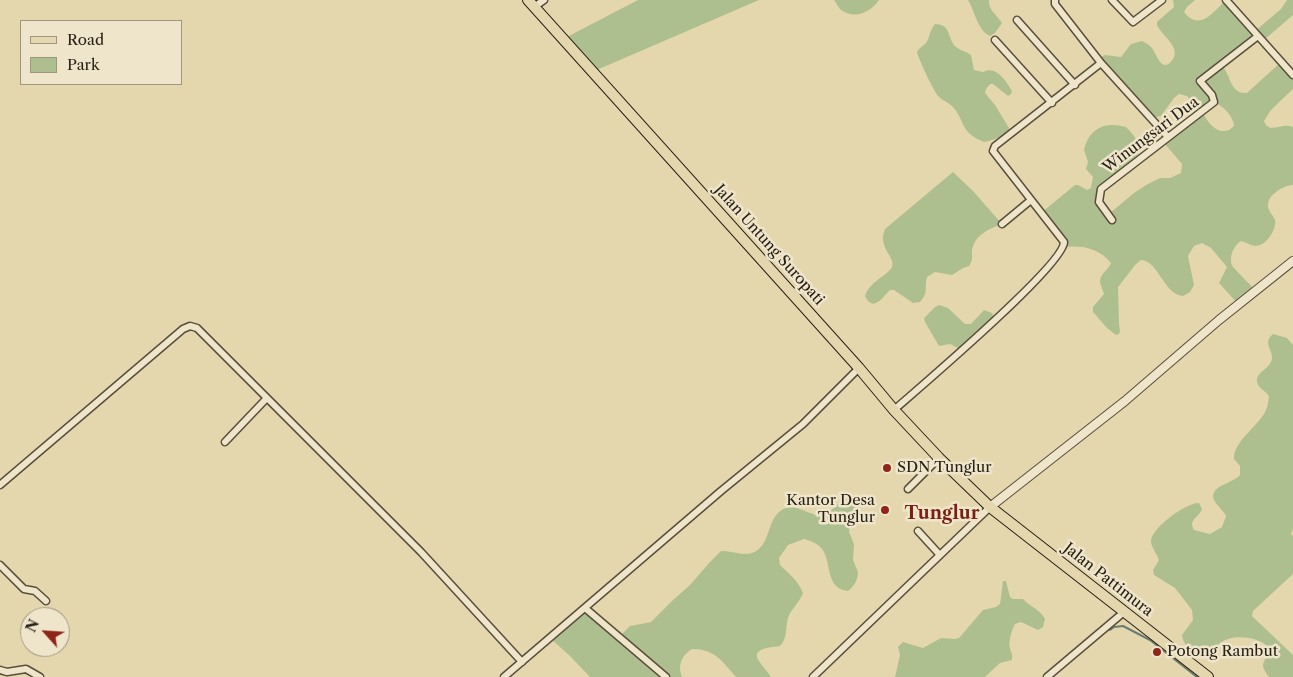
<!DOCTYPE html>
<html>
<head>
<meta charset="utf-8">
<style>
	body { margin:0 }
	#map { position:relative; width:1293px; height:677px; overflow:hidden; background:#e5d7ad; font-family:"Libre Caslon Text",serif }
	canvas { display:block }
	.legend { position:absolute; left:20px; top:20px; width:162px; height:65px; box-sizing:border-box; background:#eee5ca; border:1px solid #9f9682; margin:0; padding:6px 9px; list-style:none; font-size:15px; color:#292017 }
	.legend li { display:flex; align-items:center; gap:10px; height:25px }
	.legend b { width:25px; border:1px solid #9f9682 }
	.north { position:absolute; left:20px; top:607px; width:50px; height:50px; box-sizing:border-box; background:#eee5ca; border:1px solid #9f9682; border-radius:50%; rotate:296deg; font-size:14px; font-weight:700; line-height:20px; text-align:center; color:#292017 }
	.north::after { content:''; display:block; margin:auto; width:18px; height:22px; background:#8f2418; clip-path:polygon(50% 0,100% 100%,50% 72%,0 100%) }
</style>
</head>
<body>
<div id="map">
<canvas width="1293" height="677"></canvas>
<ul class="legend">
<li><b style="height:6px;background:#e5d7ad"></b>Road</li>
<li><b style="height:14px;background:#aebf8f"></b>Park</li>
</ul>
<div class="north">N</div>
</div>
<script>
const g = document.querySelector('canvas').getContext('2d');
g.lineJoin = 'round';
function fill(path, color) {
  g.fillStyle = color;
  g.fill(path, 'evenodd');
}
function stroke(path, color, width, dash) {
  g.strokeStyle = color;
  g.lineWidth = width;
  g.lineCap = dash ? 'butt' : 'round';
  g.setLineDash(dash || []);
  g.stroke(path);
}
function drawText(font, color, halo, rows, align = 'center') {
  g.font = font + ' "Libre Caslon Text",serif';
  g.lineWidth = 5;
  g.setLineDash([]);
  g.textBaseline = 'middle';
  g.strokeStyle = halo;
  g.fillStyle = color;
  for (const [text, x, y, turn = 0] of rows) {
    g.save();
    g.translate(x, y);
    g.rotate((+turn || 0) * Math.PI / 180);
    g.textAlign = isNaN(turn) ? turn : align;
    if (halo) g.strokeText(text, 0, 0);
    g.fillText(text, 0, 0);
    g.restore();
  }
}
fill(new Path2D(`
	M638 0H759L592 72 563 39Z
	M834 0H879C871 12 855 20 841 10 839 8 836 3 834 0Z
	M968 0H989C988 10 997 15 1002 23L995 33 990 36C977 30 975 11 968 0Z
	M1173 0H1195L1187 7 1184 12C1200 32 1213 12 1226 0L1254 32 1281 9 1287 0H1293V15L1263 41 1258 36 1221 65C1232 75 1229 94 1247 93L1281 62 1293 75V89L1271 110 1264 121C1269 135 1281 122 1293 127V185C1284 185 1267 195 1268 206 1268 211 1273 215 1275 220 1277 229 1266 246 1256 246 1251 246 1246 242 1241 241 1233 246 1228 259 1233 267L1256 291 1239 305 1219 283 1227 267 1211 248 1202 243 1194 246 1188 256 1194 285 1190 292 1183 296C1163 294 1159 261 1141 260L1136 264 1118 287 1119 324 1120 331 1119 334 1116 335 1107 328 1093 312V307L1104 294C1103 290 1100 285 1100 281 1100 274 1109 269 1111 263 1099 248 1082 245 1064 247L1041 213 1075 185H1078L1087 190 1091 188 1093 177 1086 169 1088 162 1084 150C1089 128 1105 121 1126 127 1135 136 1142 145 1137 157L1101 189 1099 197 1110 213 1134 193 1146 185 1160 178H1170L1181 173 1182 164 1165 144 1201 111 1187 96 1179 94 1174 98 1161 116 1151 118 1099 58 1105 55 1121 57 1131 44 1142 41C1146 43 1150 45 1152 48 1157 55 1162 75 1173 59 1181 47 1161 35 1157 25V22L1174 7ZM1214 102C1223 106 1233 115 1234 126L1229 130C1216 135 1208 122 1202 112Z
	M935 24C952 24 947 39 956 47 961 51 966 51 971 55L974 70 983 72C996 65 1006 81 1012 91L1011 94 1008 96 993 84H990L986 89 985 93 995 105 1009 128V131C1002 137 994 140 984 142 959 132 966 121 952 106 948 102 943 101 939 97 935 94 918 58 917 52 920 47 922 47 926 43 930 38 929 31 935 24Z
	M953 172 973 191 1002 224C991 228 977 234 973 246 970 255 975 257 969 266L963 268 952 275 935 272 927 277C924 288 929 292 920 302L913 303 894 290H890C883 297 873 313 865 296 870 281 887 276 892 267 896 257 877 248 885 229Z
	M939 305 948 308 965 324H971L984 310 992 313 995 320 960 349 950 344 939 346 925 322 924 318 935 307Z
	M1273 334 1287 338 1293 345V529L1291 534 1293 536V574L1253 611 1252 616 1293 655V677H1269C1255 659 1271 664 1266 645 1255 636 1231 634 1220 643 1215 648 1212 654 1206 658 1195 657 1183 646 1182 635L1193 620 1192 610 1175 588 1154 575 1153 570 1159 560C1157 554 1151 547 1151 541 1151 528 1187 502 1199 503L1202 509C1199 518 1188 519 1194 530L1210 534 1222 527 1226 516C1223 510 1217 506 1214 500 1208 486 1234 483 1240 475V466L1234 459C1233 442 1258 426 1265 412 1268 407 1268 402 1269 396 1266 391 1257 388 1257 381 1256 372 1270 369 1272 359 1273 349 1262 343 1273 334Z
	M849 498 854 499 860 507 850 526 849 532 854 544 853 560 858 572C858 579 854 587 848 591 825 589 832 562 822 549 817 543 811 541 804 539L788 545 779 558 780 565C789 574 798 580 803 593 800 602 791 609 788 618 785 629 788 637 780 646 773 647 750 648 759 661 763 667 767 671 771 677H736C722 661 715 649 692 649 682 655 677 665 682 677H590L570 656 550 638 585 608 618 636 621 635 630 626 651 622 673 600 690 585 710 562 721 551C730 550 742 556 752 553 773 546 765 515 786 508 798 504 811 517 823 515 834 512 838 499 849 498Z
	M1003 581H1006L1010 597 1013 599H1023C1030 607 1040 609 1045 619L1043 627 1038 630 1021 622 1015 624C1012 629 1008 642 1010 648 1011 653 1013 654 1012 660L1000 663 985 677H895L900 655 898 647 903 642 923 648 941 638 955 639 959 638 983 610 996 607 1000 604Z`), '#aebf8f');
stroke(new Path2D(`
	M1110 630 1114 627 1123 626 1150 640 1197 677`), '#6a7c72', 2);
const minor = new Path2D(`
	M1112 0 1133 22 1162 0
	M1226 0 1293 75
	M534 7 544 0
	M1017 20 1075 85
	M995 40 1052 103
	M1101 63 1167 136
	M1112 220 1099 202 1101 189 1214 102 1212 95 1200 81 1258 36
	M1002 224 1031 200
	M894 410C919 388 1064 265 1064 242L993 151 995 146 1101 63 1055 4V0
	M225 442 266 399
	M0 485 183 329 190 326 197 328 421 552 522 662
	M908 489 939 458
	M918 531 939 554
	M0 565 24 589 35 591 46 601
	M585 608 666 677
	M0 670 7 672 26 669 40 677
	M504 677 721 491 803 424 859 368
	M813 677 990 507
	M1047 677 1124 612`);
const tertiary = new Path2D(`
	M990 507 1125 401 1219 320 1293 261`);
const primary = new Path2D(`
	M528 0 859 368 894 410 939 458 990 507 1208 677`);
stroke(minor, '#584e3c', 9);
stroke(tertiary, '#584e3c', 10);
stroke(primary, '#292017', 12);
stroke(minor, '#eee5ca', 6);
stroke(tertiary, '#eee5ca', 8);
stroke(primary, '#e5d7ad', 10);
for (const [x, y, r, color] of [
	[887,468,5,"#8f2418"],
	[885,510,5,"#8f2418"],
	[1157,652,5,"#8f2418"]
]) {
  const dot = new Path2D();
  dot.arc(x, y, r, 0, 2 * Math.PI);
  g.fillStyle = color;
  g.fill(dot);
  stroke(dot, '#eee5ca', 2);
}
drawText('15px', '#292017', '#eee5ca', [
	["Winungsari Dua",1151,135,-37],
	["Jalan Untung Suropati",769,245,48],
	["Jalan Pattimura",1108,580,38]
]);
drawText('15px', '#292017', '#eee5ca', [
	["SDN Tunglur",897,468],
	["Kantor Desa",875,501,"right"],
	["Tunglur",875,518,"right"],
	["Potong Rambut",1167,652]
], 'left');
drawText('bold 18px', '#7a1f14', '#eee5ca', [
	["Tunglur",942,514]
]);
</script>
</body>
</html>
